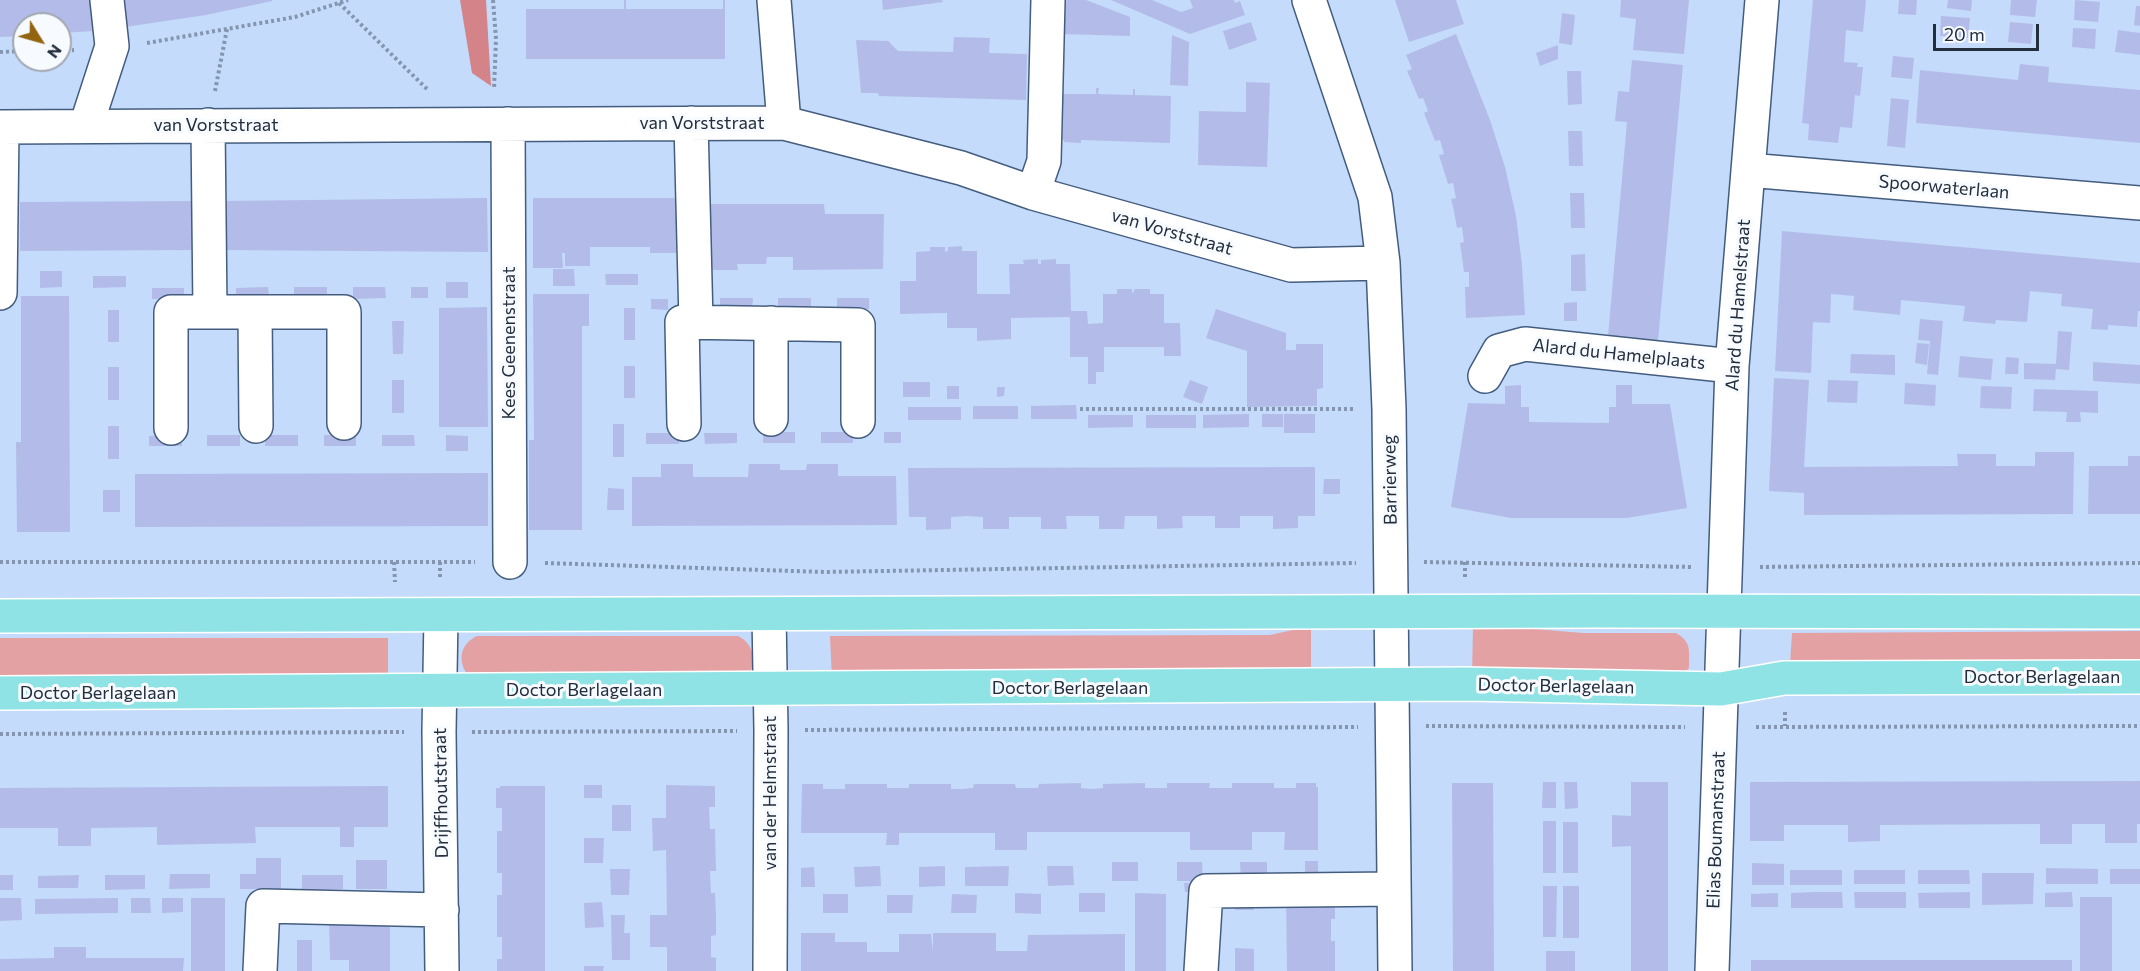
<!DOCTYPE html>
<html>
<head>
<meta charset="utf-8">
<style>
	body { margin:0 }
	#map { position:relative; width:2140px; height:971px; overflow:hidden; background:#c4dbfb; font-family:Commissioner,sans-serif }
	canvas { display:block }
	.north { position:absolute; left:12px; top:12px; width:60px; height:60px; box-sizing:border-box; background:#f7fafe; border:2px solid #a2a8b1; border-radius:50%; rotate:127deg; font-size:16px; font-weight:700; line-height:24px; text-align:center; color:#222e3d }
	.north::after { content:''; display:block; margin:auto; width:21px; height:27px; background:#92640f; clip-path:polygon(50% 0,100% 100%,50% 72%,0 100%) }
	.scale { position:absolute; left:1933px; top:24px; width:106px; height:27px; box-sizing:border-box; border:3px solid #222e3d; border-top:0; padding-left:8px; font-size:18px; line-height:21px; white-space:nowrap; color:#222e3d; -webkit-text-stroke:4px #f7fafe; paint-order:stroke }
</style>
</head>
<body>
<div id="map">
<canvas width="2140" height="971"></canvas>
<div class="north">N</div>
<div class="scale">20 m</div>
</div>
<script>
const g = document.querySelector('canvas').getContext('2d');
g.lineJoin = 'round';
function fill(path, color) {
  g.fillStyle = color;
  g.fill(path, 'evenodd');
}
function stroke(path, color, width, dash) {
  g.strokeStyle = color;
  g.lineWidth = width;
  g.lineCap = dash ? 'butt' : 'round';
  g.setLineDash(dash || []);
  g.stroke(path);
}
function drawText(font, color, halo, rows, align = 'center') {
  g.font = font + ' Commissioner,sans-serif';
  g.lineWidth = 6;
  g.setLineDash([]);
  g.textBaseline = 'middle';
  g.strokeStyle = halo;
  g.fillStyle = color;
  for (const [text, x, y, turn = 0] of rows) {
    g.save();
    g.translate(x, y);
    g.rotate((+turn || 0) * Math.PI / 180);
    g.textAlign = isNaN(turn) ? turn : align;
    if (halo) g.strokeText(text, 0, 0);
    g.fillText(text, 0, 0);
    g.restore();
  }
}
fill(new Path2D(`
	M1473 624 1583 633H1676C1692 642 1689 651 1689 668L1682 675 1472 678Z
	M1311 626V680H832L830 636 1270 635Z
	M2140 631V663L1790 664 1792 633Z
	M477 636H738C755 644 757 664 747 679L468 675C457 661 460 644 477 636Z
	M0 638H388V684H0Z`), '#e4a1a3');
fill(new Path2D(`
	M460 0H486L491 86 472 73Z`), '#d48388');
fill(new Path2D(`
	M0 0H91L94 31 60 33V24H24V36L0 37Z
	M122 0H272V1L206 15 125 27Z
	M624 0H626V9H723V0H725V59H526V9H624Z
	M882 0H942L943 2 883 10Z
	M1067 0H1086L1130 17V36L1062 34 1063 4Z
	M1111 0H1152L1181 12 1193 8 1190 0H1234L1235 3 1240 1 1245 15 1190 34Z
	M1395 0H1456L1464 24 1409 42Z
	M1621 0H1689L1684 54 1633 50 1636 19 1620 17Z
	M1813 0H1866L1863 32 1846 30 1844 62 1858 63 1857 67H1863L1860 96 1855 95 1852 128 1840 127 1838 143 1808 140 1809 124 1802 123Z
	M1899 0H1917L1916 15 1898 14Z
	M1948 0H1972L1971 11 1947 8Z
	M2011 0H2037L2035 17 2010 15Z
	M2075 0 2100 2 2098 22 2074 20Z
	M2136 6H2140V26L2134 25Z
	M1562 13 1575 15 1572 45 1559 43Z
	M1941 16 1970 18 1968 38 1940 36Z
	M1251 22 1257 40 1229 50 1223 31Z
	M2010 22 2033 24 2031 44 2008 42Z
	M2073 28 2096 29 2095 49 2072 47Z
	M2118 30 2140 33V55L2115 52Z
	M1456 34 1490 120 1505 167 1516 216 1522 265 1525 315 1466 318 1465 287H1469V272H1464L1460 243 1464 242 1463 235 1462 227 1457 228 1454 211 1451 199 1456 198 1453 183 1448 184 1439 155 1444 154 1440 140 1435 141 1424 113 1428 111 1423 98 1419 99 1407 71 1412 69 1406 55Z
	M1172 35 1189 42 1188 86 1170 85Z
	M954 37 990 38 989 53 1027 54 1026 100 879 96 878 93H861L856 40 888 41 898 51 953 52Z
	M1558 45V59L1540 66 1536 53Z
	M1893 56 1914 58 1912 79 1891 77Z
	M1632 60 1683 65 1658 341 1608 336 1627 122 1615 121 1618 91 1629 92Z
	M2020 64 2049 67 2048 82 2140 90V143L1916 123 1920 70 2018 80Z
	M1567 71H1581L1582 104 1568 105Z
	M1246 82 1270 83 1267 167 1198 165 1199 111 1246 112Z
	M1061 87 1063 88V94H1096V88H1099L1098 94 1133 95V89H1135V95L1171 96 1170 143 1081 140V143L1064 142V140H1059Z
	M1891 98 1909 100 1905 148 1887 146Z
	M1568 131H1582L1583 166H1569Z
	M1570 193H1584L1585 228H1571Z
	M487 198 488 252 222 250V201Z
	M533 198H681V253H650V247H590V266H565V253H562L563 268H533Z
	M198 201V250L20 251V202Z
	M706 204H824L825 214H884L883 269 793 270V257H767L766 264H737L738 270H706Z
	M1782 231 2140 263V311H2138L2137 327 2108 325V330L2091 329 2093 309 2061 306 2062 294 2030 291 2027 322 1996 320 1995 324 1963 321 1965 306 1901 300 1900 315 1853 310 1854 296 1831 294 1830 323 1813 322 1811 373 1775 371Z
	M962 246V251H977V294H1010L1009 264H1024L1023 260 1038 259V264H1041V260L1056 259V264H1070L1071 311H1087L1088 324 1103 323V294H1117V289H1132V294L1135 289H1150V294H1164V323H1180L1181 356H1164V347H1104V372H1096V384H1088V357H1070V317L1011 318V339L977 341V328H947V313L900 314V281H916V252L930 251V247H945V252L948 251V247Z
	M1585 254 1586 291H1571V255Z
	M553 269H574L575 286H553Z
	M40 271H62V287L40 288Z
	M605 274H638V285H606Z
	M93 276H126V287L93 288Z
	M446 282H468V298H446Z
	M268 287 269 298H236V288Z
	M294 287H327V298H294Z
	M353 287H385L386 298 353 299Z
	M411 287H428V298H411Z
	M152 288H184V299H152Z
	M533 294H589V326H582V530H529V440H534Z
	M21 296H69L70 532H17L16 442H21Z
	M720 298H753L752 309H720Z
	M778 298H811V309H778Z
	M837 298H869V309H837Z
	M651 299H668V310L651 309Z
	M1577 302V321H1564V303Z
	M487 307 488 427H439V308Z
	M624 308H635V340H624Z
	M1216 309 1286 333V350H1296V344H1323V388L1317 389V406L1247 407V351L1206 338Z
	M108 310H119V342H108Z
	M1920 319 1943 321 1938 375 1927 374 1930 341 1918 340Z
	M392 321H404L403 354H393Z
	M2058 331 2072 332 2069 370 2056 369 2055 380 2024 379V363L2056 364Z
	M1917 343 1929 344 1927 365 1915 363Z
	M1851 354 1895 355V375L1850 373Z
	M1960 356 1993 359 1991 380 1958 377Z
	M2006 357 2019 358 2018 374H2005Z
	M2093 362 2140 365V384L2093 381Z
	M624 366H635V398H624Z
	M108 367H119V400H108Z
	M1774 378 1809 380 1804 467 1958 466 1957 454H1996V466H2035V452H2074L2073 514 1804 515V493L1769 491Z
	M392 380H404V413H392Z
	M1190 380 1208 387 1202 404 1183 397Z
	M1828 380 1858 381 1857 403 1827 402Z
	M903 382H930V397H903Z
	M1905 383 1936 385 1935 406 1904 404Z
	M1521 385V407H1529V422L1609 423V407H1616V385H1632V404H1670L1687 508 1627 518H1511L1451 507 1468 403 1505 404V386Z
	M947 386H959V399H947Z
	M1981 386 2012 387 2011 409 1980 408Z
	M997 387H1005L1004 396 997 397Z
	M2034 389 2098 391V413L2080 412 2081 422H2066L2067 412 2033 411Z
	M1076 405 1077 419H1031V406Z
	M973 406H1018V419H973Z
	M908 407H961V420H908Z
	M1249 414V427L1203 428V415Z
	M1262 414H1283V427H1262Z
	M1284 414H1315V433H1284Z
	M1088 415H1133V427L1088 428Z
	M1146 415H1196V428H1146Z
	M613 424H624V457H613Z
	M108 426H119V459H108Z
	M763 432H795V443H763Z
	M821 432H853V443H821Z
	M884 432H901V443H884Z
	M646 433H679V444H646Z
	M704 433H737V443L705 444Z
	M182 435V446H149V436Z
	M207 435H240V446H207Z
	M266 435H298V446H265Z
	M324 435H356V446H324Z
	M382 435H414L415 446H382Z
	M446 435 468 436V451H446Z
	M2128 456H2140V514H2088L2089 466H2128Z
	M661 464H693V477H748L749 464H780V470H806L807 464H838V476H896L897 525 632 526V477H661Z
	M1315 467V516H1298V528L1273 529V516H1240V528H1215V516H1182L1183 528 1157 529V516H1125L1124 529H1099V516H1066L1067 529H1041V517H1009V529H983V517L967 516 951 517V529L926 530V517H909L908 468Z
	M488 473V526L135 527V474Z
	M1324 479H1340V494H1323Z
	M608 488 624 489V510H607Z
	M103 490H120V512H103Z
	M2140 781V824H2137V843H2105V824H2072V844H2040V824L1880 825V841L1848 842V825H1784V841H1750V782Z
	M1543 782H1556V808H1542Z
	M1564 782H1577L1578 808 1565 809Z
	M1631 782H1668V971H1631V846L1612 847V815L1631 816Z
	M1081 783V788L1092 789 1103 788V784L1145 783V788H1167V783H1210L1209 788H1232V783H1274V788H1296V783H1316V787H1318V850H1284L1285 832H1252V850H1190V832H1027V850H995V833H899V845H886L887 833H801L802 784H823V789H845V784H887V788H909V784H951V789H963L973 788 974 784H1015L1016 788H1038L1039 784Z
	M1452 783H1493L1494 971H1453Z
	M584 785H602V798H584Z
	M666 785 715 786V807H709L710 829H715L716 871H710L711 893H715L716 914V935L711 936V957L716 958V971H667V947H650V915H667L666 850 653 851 652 818H666Z
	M388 786V827H354V847H340V827H255L256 843 157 845V827L91 828V846H58V828H0V788Z
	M500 786H545V971H497V959H502V937H497V895H502V873H497V831H502V808H496V788H500Z
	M612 805H631V831H612Z
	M1543 821H1556V873H1543Z
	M1563 822H1578V873H1563Z
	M584 838H604L603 863H584Z
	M256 858H281V889H240V874H256Z
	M356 860H387V889H356Z
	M1305 861H1318V880H1305Z
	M1112 862H1138V881H1112Z
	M1177 862H1202L1203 881H1177Z
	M1240 862H1267V880L1241 881Z
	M1752 863 1784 864V885H1752Z
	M880 866 881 886 855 887 854 867Z
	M945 866V886L919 887V867Z
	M1009 866 1008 886H965V867Z
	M1047 866H1073L1074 885 1048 886Z
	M814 867 815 887H801V868Z
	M2046 868 2098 869V884H2046Z
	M610 869H630L629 895H611Z
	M2110 869H2140V884H2110Z
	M1790 870H1842V885H1790Z
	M1854 870H1905V884H1854Z
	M1918 870H1969L1970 884H1918Z
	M1982 873H2034L2033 904 1982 905Z
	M170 874H210V888L169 889Z
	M0 875H13V890H0Z
	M79 875 78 888H38V876Z
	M105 875H145V889L105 890Z
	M302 875H343V889L302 890Z
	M1184 883H1195V892H1185Z
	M1543 886H1557L1556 937H1543Z
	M1563 886H1579V938H1563Z
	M1816 892H1842L1843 908H1791V893Z
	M1854 892H1906V908H1855Z
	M1970 892V908H1919L1918 893Z
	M2072 892 2073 907H2045V893Z
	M1015 893 1041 894V914L1015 913Z
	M1079 893H1105V912H1079Z
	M1135 893 1166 894V971H1135Z
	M1778 893V907H1751V894Z
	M823 894H848V913H823Z
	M952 894 977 895 976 913H951Z
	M887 895H913L912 913H887Z
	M1235 897H1254V910H1235Z
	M1286 897H1335V919H1331V941H1335V971H1287Z
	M2080 897H2112V971H2080Z
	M0 898H21L22 920 0 921Z
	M118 898V913L35 914V899Z
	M131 898H150L151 913H131Z
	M162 898H183V912L162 913Z
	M191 898H225V971H191Z
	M602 902 604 927 585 928 584 903Z
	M611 915H625L624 933H630V960H612Z
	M329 919H350V926H390V971H349V960H330Z
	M801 933H835V942H867V952H899V934H931L933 952V933H996V951H1027L1028 935 1125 934V971H801Z
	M297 940H312V971H297Z
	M54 947H86V958H184L183 971H0V959L54 958Z
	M1235 948 1254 949V971H1235Z
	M1546 951H1575V971H1546Z
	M1751 960H2072V971H1751Z
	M584 966H604L603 971H584Z`), '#b3bce8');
const minor = new Path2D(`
	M774 0 784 123
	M1309 0 1375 197 1383 263 1389 409 1395 971
	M691 123 696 322
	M508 124 510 562
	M208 125 210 312
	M86 126 112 46 107 0
	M0 127 784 123 961 168 1033 193 1291 265 1383 263
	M1748 170 2140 203
	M1033 193 1044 161 1048 0
	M0 293 2 127
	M255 312 256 426
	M771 323V419
	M1485 376 1499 351 1525 344 1732 366
	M684 424 682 322 858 325V421
	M171 428V312H344V423
	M769 614 771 730 770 971
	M441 616 439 732 442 971
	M260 971 263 906 442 910
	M1201 971 1206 891 1394 889
	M1712 971 1732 366 1762 0`);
const major = new Path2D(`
	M0 616 1597 611 2140 612
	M0 693 1466 684 1721 689 1784 678 2140 677`);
stroke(minor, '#445d7f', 36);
stroke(major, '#fff', 36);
stroke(new Path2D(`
	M493 0 496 39 494 89
	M339 3 429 91
	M147 43 295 17 348 0
	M60 51 74 50
	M0 52 24 51
	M215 91 227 29
	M1080 409H1355
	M0 562H475
	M394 562 395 582
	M440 562V579
	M1424 562 1692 567
	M1465 562V579
	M545 563 825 572 1356 563
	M1760 567 2140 563
	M1785 712V726
	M1426 726 1685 727
	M1756 727 2140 726
	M805 730 1358 727
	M472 732 737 731
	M0 734 404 732`), '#8496af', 4, [3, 3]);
stroke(minor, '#fff', 33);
stroke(major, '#8fe3e5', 33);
drawText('18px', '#222e3d', '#f7fafe', [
	["van Vorststraat",702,123],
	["van Vorststraat",216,125],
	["Spoorwaterlaan",1944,187,5],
	["van Vorststraat",1172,232,16],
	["Alard du Hamelstraat",1738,305,-86],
	["Kees Geenenstraat",509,343,-90],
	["Alard du Hamelplaats",1619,354,6],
	["Barrierweg",1390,480,-91],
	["Doctor Berlagelaan",2042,677],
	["Doctor Berlagelaan",1556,686,1],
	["Doctor Berlagelaan",1070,688],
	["Doctor Berlagelaan",584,690],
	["Doctor Berlagelaan",98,693],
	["Drijffhoutstraat",441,793,-91],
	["van der Helmstraat",770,793,-90],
	["Elias Boumanstraat",1716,830,-88]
]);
</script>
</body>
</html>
